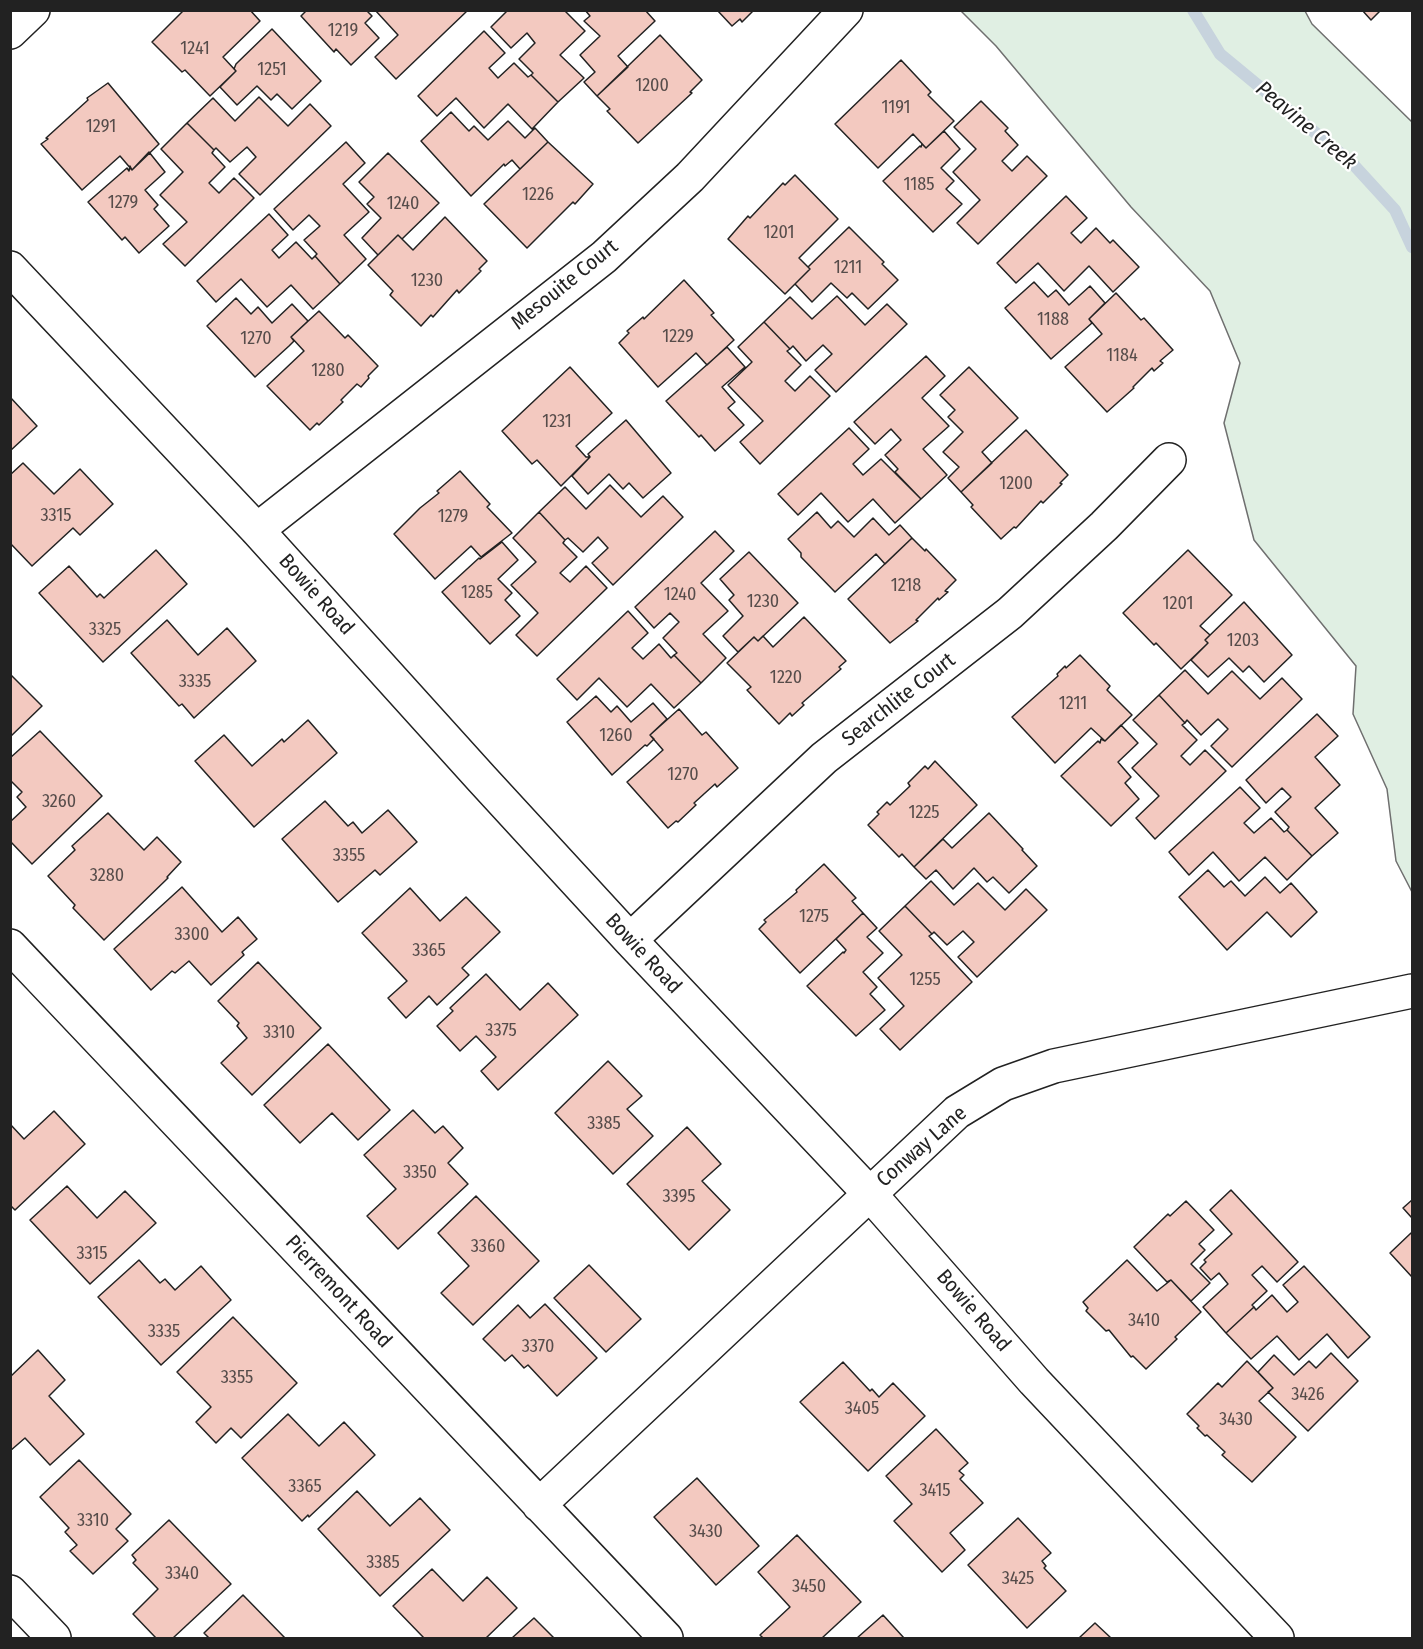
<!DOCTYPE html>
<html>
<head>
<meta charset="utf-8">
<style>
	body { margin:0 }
	#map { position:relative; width:1423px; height:1649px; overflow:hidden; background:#fff; font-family:"Fira Sans Condensed",sans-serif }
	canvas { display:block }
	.frame { position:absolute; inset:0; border:12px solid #222; pointer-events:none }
</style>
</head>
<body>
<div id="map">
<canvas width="1423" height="1649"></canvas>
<div class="frame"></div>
</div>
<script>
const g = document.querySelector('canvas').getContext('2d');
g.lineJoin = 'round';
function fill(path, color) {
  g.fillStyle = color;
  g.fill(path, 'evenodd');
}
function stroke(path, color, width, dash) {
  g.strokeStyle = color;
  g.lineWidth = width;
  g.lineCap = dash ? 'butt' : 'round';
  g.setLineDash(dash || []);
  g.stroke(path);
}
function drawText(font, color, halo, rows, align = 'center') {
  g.font = font + ' "Fira Sans Condensed",sans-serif';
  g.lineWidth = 4.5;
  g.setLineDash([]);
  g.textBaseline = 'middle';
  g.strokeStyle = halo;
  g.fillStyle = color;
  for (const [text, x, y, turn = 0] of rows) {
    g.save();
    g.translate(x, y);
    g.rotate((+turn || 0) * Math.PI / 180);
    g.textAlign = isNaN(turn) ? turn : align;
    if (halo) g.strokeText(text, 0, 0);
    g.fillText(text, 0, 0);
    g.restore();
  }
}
const green = new Path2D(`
	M961 11H1305L1312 24 1412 122V892L1396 861 1387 789 1353 714 1356 666 1254 540 1224 423 1240 363 1210 291 1131 207 996 46Z`);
fill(green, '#e0efe3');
stroke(green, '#6f6f6f', 1.5);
stroke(new Path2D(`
	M1193 10 1220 54 1352 163 1395 210 1412 247`), '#c7d3dd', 12);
const building = new Path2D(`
	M184 10H250L260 21 223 57 236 71 210 96 185 70 182 72 152 42Z
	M307 10H366L372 16 365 23 379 38 351 65 336 49 334 52 301 16Z
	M375 10H465L466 12 396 79 375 57 398 35Z
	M508 10H564L585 31 560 55 584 78 558 102 531 75 533 73 519 59 535 43 527 33 511 48 491 27Z
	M585 10H645L655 21 618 56 628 67 597 96 584 82 595 72 580 55 600 36 584 21 590 16Z
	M717 10H754L742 22 740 19 732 26Z
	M1362 10H1381L1371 20Z
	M272 29 321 81 292 109 277 94 271 100 257 86 237 105 220 87 236 71 234 69 236 64Z
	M484 31 505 53 489 68 498 78 514 63 528 77 531 75 558 102 532 129 508 104 484 128 456 98 437 116 418 96Z
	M660 35 702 80 690 92 692 93 638 143 607 111 610 109 597 96Z
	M901 60 931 92 928 95 954 121 926 148 913 134 878 168 835 124Z
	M108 83 159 144 132 170 120 156 82 190 41 144 48 139 46 138 88 100 87 98Z
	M259 97 288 126 310 104 331 126 260 195 239 174 256 157 247 147 230 162 216 148 214 150 187 123 213 98 235 121Z
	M981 101 1008 128 1005 131 1018 145 1002 161 1012 171 1027 156 1047 176 978 244 957 223 980 200 953 172 976 149 954 127Z
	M451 112 469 131 474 126 488 140 508 121 525 138 535 128 548 142 520 169 512 160 505 166 504 164 471 196 421 141Z
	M187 123 214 150 212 153 225 167 209 183 219 193 234 178 254 198 185 266 163 244 187 222 160 195 183 172 161 149Z
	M944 131 960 149 941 168 954 181 946 189 962 204 933 232 883 181 920 146 921 147 922 144 926 148Z
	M346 142 365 163 343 184 369 212 344 235 366 259 340 284 315 256 317 254 304 240 320 226 309 215 293 230 274 209Z
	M548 142 593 184 575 204 573 202 527 248 484 204Z
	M149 152 165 172 145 190 158 205 154 209 169 226 139 253 125 237 122 240 88 202 127 168 129 171 130 166 132 170Z
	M388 153 439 203 402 239 398 235 378 255 362 238 381 218 367 204 374 197 359 182Z
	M795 175 838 219 799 258 810 269 785 294 728 239 748 216 750 218 783 183 785 185Z
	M1066 196 1087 218 1071 233 1081 243 1096 228 1110 243 1113 240 1139 267 1113 292 1089 266 1064 291 1038 263 1016 283 997 263Z
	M269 214 288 235 272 250 279 258 296 242 312 259 315 256 340 284 313 309 291 285 267 307 241 279 216 302 197 281Z
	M445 217 487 261 479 269 481 271 459 293 457 290 433 317 431 315 421 326 390 295 393 291 368 265 398 235 413 250Z
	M849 227 884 262 882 264 898 280 868 309 852 293 847 298 831 283 812 302 795 284 810 269 808 267Z
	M684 280 714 313 711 315 734 340 707 365 696 353 658 387 619 343 629 333 627 331 643 317 644 319Z
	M1034 282 1048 297 1056 290 1069 305 1090 286 1105 303 1089 319 1092 323 1051 359 1005 308Z
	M1116 293 1141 320 1144 318 1173 350 1160 361 1163 363 1154 371 1152 368 1133 387 1134 388 1107 412 1065 367 1102 334 1089 319Z
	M837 296 865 325 887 304 907 324 836 392 815 370 832 354 823 345 806 361 793 346 790 349 764 322 790 297 812 319Z
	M236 298 251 314 258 307 272 323 292 304 308 321 291 337 294 341 289 346 255 377 207 326Z
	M319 311 345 338 348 335 378 366 368 376 369 378 361 387 357 384 341 400 343 402 319 425 317 423 310 430 267 386 304 351 291 337Z
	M764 322 790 349 787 351 801 365 785 381 795 391 810 376 830 396 760 464 740 442 763 421 728 385 752 362 738 347Z
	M727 347 745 367 722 387 735 402 728 408 744 425 715 451 701 435 699 437 666 401Z
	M926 356 945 376 922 398 949 426 923 449 947 475 921 499 895 472 898 469 885 455 901 440 891 429 875 444 854 422Z
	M570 367 612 413 576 446 586 457H590L561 486 537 460 532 464 502 431Z
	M969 367 1018 418 982 452 992 463 961 492 948 478 959 467 943 452 963 432 948 417 955 410 940 395Z
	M10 397 37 426 10 451Z
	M626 420 671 473 643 498 629 483 623 489 609 474 588 494 572 476 590 457 588 454Z
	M849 428 869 449 853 464 863 475 881 459 921 499 895 523 873 499 848 522 821 493 798 515 778 494Z
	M1026 430 1068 475 1060 483 1062 484 1043 503 1041 501 1016 528 1014 527 1001 539 971 507 973 505 961 492Z
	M23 463 54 494 80 469 113 504 80 535 73 528 32 566 10 543V475Z
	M460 471 490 504 487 507 512 533 481 557 471 546 435 579 394 534 420 508 439 493 437 491Z
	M610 485 641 517 663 496 683 517 613 585 592 563 608 548 598 537 583 552 568 538 565 540 539 512 565 487 586 509Z
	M539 512 565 540 563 543 577 557 560 573 570 582 586 566 607 588 537 656 516 635 538 613 511 585 536 562 513 538Z
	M817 512 831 528 838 521 854 537 873 518 889 535 900 525 912 538 885 564 876 554 835 592 801 557V553L788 539Z
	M715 531 734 551 701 583 728 611 703 634 726 658 701 683 674 655 677 653 663 638 679 622 670 613 654 628 635 607Z
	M912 538 925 551 926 549 956 580 945 591 948 592 939 600 938 598 916 620 918 621 890 643 848 599Z
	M502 542 518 560 498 579 512 593 505 600 520 616 490 644 442 592 479 558 480 559Z
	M156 550 187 584 103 662 39 593 69 566 97 597 100 594 104 598Z
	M1188 550 1232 595 1200 626 1210 635 1205 640 1208 643 1181 669 1156 643 1154 645 1123 613Z
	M749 552 798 603 758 641 754 637 738 652 723 636 743 616 729 600 734 595 720 579Z
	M1244 602 1292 655 1264 682 1249 666 1243 672 1229 658 1208 677 1191 660 1208 643 1205 640Z
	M628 611 648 633 632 648 643 659 659 644 671 658 674 655 701 683 674 708 651 684 627 707 599 678 577 700 557 679Z
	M804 617 846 661 839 667 841 669 802 703 804 705 792 716 790 713 779 724 747 690 751 687 727 663 754 637 758 641 763 636 773 647Z
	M167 620 198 655 227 628 256 661 194 718 182 704 179 706 131 653Z
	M1080 655 1110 686 1107 690 1132 715 1105 741 1091 728 1055 763 1012 717 1058 676 1057 674 1065 666 1066 668Z
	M1185 670 1208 694 1232 671 1260 699 1282 678 1302 699 1232 767 1211 746 1228 729 1218 719 1201 735 1187 720 1185 723 1159 695Z
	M10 674 42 706 10 737Z
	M1159 695 1185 723 1182 725 1197 740 1181 756 1190 765 1205 750 1226 771 1155 839 1136 818 1159 796 1132 768 1157 744 1133 720Z
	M596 696 611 712 617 706 631 722 653 703 667 719 650 735 654 739 647 746 645 745 612 775 567 722Z
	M679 709 702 735 706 732 738 768 717 787 715 784 694 803 696 805 678 822 676 821 668 828 627 782 663 750 650 735Z
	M1317 714 1338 736 1315 757 1340 785 1315 808 1338 833 1312 856 1287 830 1289 827 1275 812 1291 797 1282 788 1266 803 1246 780Z
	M308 720 337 753 254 827 195 761 224 735 252 766 282 739 284 742Z
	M1121 725 1138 743 1118 762 1131 777 1125 783 1139 799 1111 826 1061 776 1098 741 1100 743 1101 739 1105 741Z
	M40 731 102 796 32 864 10 841V822L26 807 17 797 22 792 10 780V758Z
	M935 761 977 805 914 867 902 854 899 857 868 825 879 814 877 812 887 802 890 805 910 786 908 783 925 766 928 769Z
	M1240 787 1260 808 1244 823 1254 833 1271 818 1284 832 1287 830 1312 856 1287 880 1265 857 1239 881 1213 852 1189 875 1169 852Z
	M325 801 348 826 353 822 362 833 388 810 417 842 380 875 375 870 338 902 282 839Z
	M108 813 144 850 157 837 181 862 167 877 168 878 104 940 73 908 75 905 48 876 75 850 72 846Z
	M989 813 1023 849 1022 850 1037 866 1009 893 993 877 987 882 974 868 953 889 936 870 926 879 914 867 943 839 952 848Z
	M824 864 856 898 852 901 863 913 800 973 759 929 766 922 764 920 797 892 796 890Z
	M1208 870 1224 887 1231 881 1245 896 1265 877 1280 893 1291 883 1317 912 1291 937 1267 912 1227 950 1179 897Z
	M931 881 954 905 978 883 1005 910 1026 889 1047 910 977 977 958 957 974 942 963 931 947 945 934 932 932 934 905 906Z
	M182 887 222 932 238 917 257 939 242 952 244 955 211 985 189 961 175 973 172 971 151 990 114 949Z
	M410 888 440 921 466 897 500 932 462 968 469 975 437 1005 429 996 406 1018 388 998 407 981 362 933Z
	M905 906 932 934 929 936 972 982 900 1050 880 1029 904 1006 878 978 902 955 879 931Z
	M863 913 877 928 867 937 883 953 863 972 877 987 870 994 885 1010 856 1036 807 986 843 952 844 953 846 950 836 939Z
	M258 962 321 1028 252 1095 221 1063 247 1038 237 1026 239 1023 218 1001Z
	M486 974 520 1010 548 983 578 1015 498 1090 481 1071 496 1057 476 1036 460 1051 437 1026 453 1011 450 1008Z
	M328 1044 390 1110 358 1140 332 1113 300 1143 264 1105Z
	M608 1061 642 1096 627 1109 653 1136 613 1174 555 1113Z
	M413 1110 435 1133 443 1126 463 1148 448 1163 468 1184 398 1249 367 1216 396 1189 364 1155Z
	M54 1111 85 1144 15 1210 10 1205V1124L24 1139Z
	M687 1127 721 1164 702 1181 730 1210 689 1250 627 1184Z
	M67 1186 97 1218 125 1191 156 1223 90 1284 30 1220Z
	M1231 1190 1298 1262 1277 1282 1262 1266 1252 1275 1267 1291 1252 1305 1254 1307 1226 1333 1203 1307 1228 1284 1219 1273 1211 1280 1200 1268 1206 1262 1204 1260 1232 1234 1210 1210Z
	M476 1196 539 1261 473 1325 441 1293 469 1266 438 1233Z
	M1412 1200V1218L1403 1208Z
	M1186 1201 1214 1230 1199 1244 1205 1250 1191 1264 1210 1283 1191 1301 1171 1280 1167 1282 1134 1247 1168 1214 1170 1216Z
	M1411 1233 1412 1235V1277L1390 1253Z
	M139 1260 160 1283 165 1279 175 1290 201 1266 231 1300 161 1365 98 1297Z
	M1127 1260 1157 1291 1171 1280 1201 1312 1175 1337 1177 1339 1146 1369 1133 1356 1131 1357 1109 1330 1106 1331 1086 1311 1088 1308 1083 1302Z
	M589 1265 641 1319 606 1352 554 1298Z
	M1304 1266 1370 1337 1348 1358 1327 1334 1299 1360 1277 1336 1251 1359 1226 1333 1254 1307 1256 1310 1272 1295 1287 1312 1298 1302 1283 1285Z
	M545 1304 597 1358 557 1396 528 1365 524 1368 512 1355 505 1361 483 1339 518 1305 530 1318Z
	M233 1317 297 1383 241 1438 231 1428 216 1443 196 1422 211 1407 177 1372Z
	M38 1350 65 1380 49 1396 84 1434 50 1465 25 1438 10 1451V1377Z
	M1331 1353 1358 1381 1308 1431 1268 1392 1273 1388 1258 1372 1274 1355 1294 1375 1309 1361 1316 1368Z
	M1247 1361 1273 1388 1259 1401 1296 1437 1252 1482 1222 1455 1225 1452 1207 1435 1205 1436 1197 1428 1199 1426 1187 1414 1218 1383 1222 1387Z
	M843 1362 870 1391 872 1389 879 1397 893 1383 925 1416 868 1471 800 1402Z
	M288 1414 319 1446 344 1422 375 1455 309 1517 308 1515 302 1521 242 1458Z
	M936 1429 968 1463 959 1471 964 1475 960 1479 983 1503 950 1533 965 1550 942 1572 894 1521 912 1504 886 1476Z
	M79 1460 131 1514 116 1529 128 1541 93 1574 70 1551 77 1545 65 1532 69 1528 40 1497Z
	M697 1478 759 1546 716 1585 654 1517Z
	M357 1491 390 1526 420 1498 450 1530 380 1596 318 1529Z
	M1018 1518 1051 1553 1042 1561 1046 1566 1044 1568 1066 1591 1027 1628 968 1565Z
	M169 1520 231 1584 173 1638H156L133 1614 158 1589 133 1563 136 1560 132 1555Z
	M797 1535 861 1602 822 1638H763L760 1635 790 1607 758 1572Z
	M432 1569 463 1601 487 1577 517 1608 486 1638H424L393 1606Z
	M243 1595 285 1638H209L204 1633Z
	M883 1615 904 1638H857Z
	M534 1618 554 1638H512Z
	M1095 1623 1111 1638H1079Z`);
fill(building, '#f3c9c0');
stroke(building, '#222', 1.5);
const street = new Path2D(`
	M10 32 33 10
	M10 268 257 530 482 779 630 940 869 1193 1034 1381 1277 1638
	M257 530 604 257 690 177 846 10
	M630 940 824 758 1010 613 1104 526 1169 460
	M10 946 666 1638
	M539 1505 957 1112 1003 1084 1054 1066 1412 991
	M10 1592 54 1638`);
stroke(street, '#222', 36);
stroke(street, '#fff', 33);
drawText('18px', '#564c4a', null, [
	["1219",343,31],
	["1241",195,49],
	["1251",272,70],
	["1200",652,86],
	["1191",896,108],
	["1291",101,127],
	["1185",919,185],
	["1226",538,195],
	["1279",123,203],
	["1240",403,204],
	["1201",779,233],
	["1211",848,268],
	["1230",427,281],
	["1188",1053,320],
	["1229",678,337],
	["1270",256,339],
	["1184",1122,356],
	["1280",328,371],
	["1231",557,422],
	["1200",1016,484],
	["3315",56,516],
	["1279",453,517],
	["1218",906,586],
	["1285",477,593],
	["1240",680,595],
	["1230",763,602],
	["1201",1178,604],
	["3325",105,630],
	["1203",1243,641],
	["1220",786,678],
	["3335",195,682],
	["1211",1073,704],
	["1260",616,736],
	["1270",683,775],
	["3260",59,802],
	["1225",924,813],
	["3355",349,856],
	["3280",107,876],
	["1275",814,917],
	["3300",192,935],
	["3365",429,951],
	["1255",925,980],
	["3375",501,1031],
	["3310",279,1033],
	["3385",604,1124],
	["3350",420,1173],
	["3395",679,1197],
	["3360",488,1247],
	["3315",92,1254],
	["3410",1144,1321],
	["3335",164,1332],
	["3370",538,1347],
	["3355",237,1378],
	["3426",1308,1395],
	["3405",862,1409],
	["3430",1236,1420],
	["3365",305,1487],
	["3415",935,1491],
	["3310",93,1521],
	["3430",706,1532],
	["3385",383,1563],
	["3340",182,1574],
	["3425",1018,1579],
	["3450",809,1587]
]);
drawText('21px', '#222', '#fff', [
	["Mesouite Court",565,285,-39],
	["Bowie Road",316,595,48],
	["Searchlite Court",899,700,-38],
	["Bowie Road",643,954,47],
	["Conway Lane",922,1147,-41],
	["Pierremont Road",338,1292,47],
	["Bowie Road",973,1311,49]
]);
drawText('italic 22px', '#222', '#fff', [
	["Peavine Creek",1306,126,40]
]);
</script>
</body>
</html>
